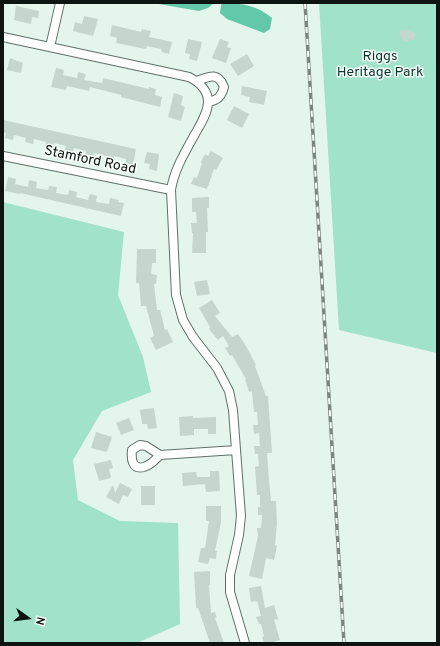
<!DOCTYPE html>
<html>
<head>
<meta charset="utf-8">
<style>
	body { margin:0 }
	#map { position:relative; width:440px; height:646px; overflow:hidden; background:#e3f5ed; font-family:Overpass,sans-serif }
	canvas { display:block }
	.frame { position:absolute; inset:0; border:4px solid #0e1412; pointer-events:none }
	.north { position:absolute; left:8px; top:598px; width:40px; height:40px; -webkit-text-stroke:3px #f8fffc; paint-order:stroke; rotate:104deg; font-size:11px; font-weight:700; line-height:16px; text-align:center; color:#0e1412 }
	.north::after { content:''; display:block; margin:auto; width:14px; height:18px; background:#0e1412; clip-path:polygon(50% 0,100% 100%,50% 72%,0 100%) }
</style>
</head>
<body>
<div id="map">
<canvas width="440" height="646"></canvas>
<div class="frame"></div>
<div class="north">N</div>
</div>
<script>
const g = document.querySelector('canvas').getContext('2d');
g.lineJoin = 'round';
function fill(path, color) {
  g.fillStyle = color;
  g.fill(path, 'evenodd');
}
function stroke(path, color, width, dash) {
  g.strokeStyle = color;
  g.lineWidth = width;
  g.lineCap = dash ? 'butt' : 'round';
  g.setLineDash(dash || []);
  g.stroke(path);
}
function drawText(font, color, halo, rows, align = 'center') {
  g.font = font + ' Overpass,sans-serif';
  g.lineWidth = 3;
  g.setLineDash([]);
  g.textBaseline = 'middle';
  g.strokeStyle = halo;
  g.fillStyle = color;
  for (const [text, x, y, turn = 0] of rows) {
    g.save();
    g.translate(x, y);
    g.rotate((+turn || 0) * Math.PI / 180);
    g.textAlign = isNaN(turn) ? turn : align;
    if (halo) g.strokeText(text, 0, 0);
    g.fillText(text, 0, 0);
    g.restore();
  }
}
fill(new Path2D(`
	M319 3H437V353L339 330Z
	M3 202 124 232 118 295 143 357 151 392 102 411 73 460 78 500 120 521 178 523 180 624 137 643H3Z`), '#a0e2ca');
fill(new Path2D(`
	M153 3H214L208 8 199 11Z
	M223 3C242 3 258 6 272 18L270 29 264 33 227 19 220 13 221 5Z`), '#62c8a7');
fill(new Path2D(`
	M16 6 39 11 38 18 32 17 31 24 14 20Z
	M84 16 98 19 93 36 73 31 75 22 82 24Z
	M112 25 141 32 142 29 151 31 149 37 172 42 169 54 162 52 161 49 147 46 146 49 116 43 117 38 110 36Z
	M401 29 404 30V29L416 33 414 40 409 39 408 42 402 40V37L399 36Z
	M188 39 202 42 197 61 189 59 190 54 185 53Z
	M220 39 229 42 227 47 231 48 226 63 212 58Z
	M247 54 254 66 238 76 230 64Z
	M10 58 23 63 21 73 7 70Z
	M56 68 64 70 63 75 77 78 78 72 86 74 84 80 102 83 103 78 149 89V87L156 89 155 95 162 97 160 107 121 97V95L90 87 89 91 67 86 66 90 51 87Z
	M242 86 267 91 264 105 249 102 250 97 241 95Z
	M174 93 183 96 181 105 185 107 181 121 168 117Z
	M234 106 249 114 242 128 227 120Z
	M3 120 136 149 133 165 125 164 126 159 114 156 113 161 105 159 106 156 94 153 93 157 85 155 86 151 74 148 73 152 65 150 66 146 54 143 53 147 45 146 46 142 34 139 33 144 25 142 26 138 14 135 13 140 5 138 6 133 3 132Z
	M211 151 223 158 216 170 214 169 207 189 191 184 194 177 197 178 202 163 201 162 205 154 208 156Z
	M147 152 159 154 157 171 149 169 150 164 144 163Z
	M8 177 16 179 15 184 28 187 29 180 37 182 36 188 48 190 49 186 57 187 56 193 68 195 69 190 77 192 76 197 88 200 90 194 97 196 96 202 109 204 110 198 119 200 118 202 124 203 121 216 20 193V194L5 191Z
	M209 197V208H207L208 232H206V253H192L193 233H192L191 223H197L196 212H192V198Z
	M137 249H156V263H152L151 274 157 275 156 284H154L157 310H160L165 330 167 329 173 342 156 350 150 338 154 336 146 306H141L139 283H136Z
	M207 280 210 294 197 296 194 282Z
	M212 300 220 313 215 316 232 337 238 334 246 346 256 365 255 366 266 396H268L272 453H267L269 480 271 501H276L277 523 275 545 277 546 274 560 266 558 262 579 249 576 258 536 257 528H261L262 515H258V507H260V495H257L255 467 259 466 258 454H255L254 446H260L259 433 254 434 253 425H258L257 412H254L252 391 249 392 245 379H246L232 355 230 356 225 348 229 346 223 336 218 340 209 329 210 327 199 308Z
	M154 408 157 428 148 429 147 424H142L140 410Z
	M193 416V418L216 417V434H208V429H194V435L180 436 179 417Z
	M129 418 134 430 121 435 116 423Z
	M96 432 112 437 107 452 91 448Z
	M111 460 113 468 109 469 111 478 99 481 94 464Z
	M210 471H219L220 491 206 492 205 484 183 486 182 473 196 472 197 477H210Z
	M120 483 132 489 128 497 123 495 119 504 106 497 113 485 115 493Z
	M141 486H155V505H141Z
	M206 506H221V522L215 551H217L216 559 210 558 208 564 198 562 201 548H205L209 521H206Z
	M210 571V585H209L211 613 215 612 217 618H215L224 643H210L198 608H196L194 572Z
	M261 586 265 608 274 605 278 619 274 620 280 640 270 643H264L262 637 264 636 261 624H259L256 617 261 616 257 601 251 602 249 588Z`), '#c5d6cf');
const minor = new Path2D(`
	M3 37 189 77C199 82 208 90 208 102 208 113 200 125 195 134 185 152 174 170 171 190L176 295 183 320 193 337 217 368 229 391 233 410 241 516 239 535 230 575V592L245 643
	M50 47 60 3
	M197 81C210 76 218 72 224 87 221 97 218 100 208 102
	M3 156 171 190
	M160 455 146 446 140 445 132 450C131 459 132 470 144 467 151 465 156 459 160 455L236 450`);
stroke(minor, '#60706a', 10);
stroke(minor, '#fff', 8);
const rail = new Path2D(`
	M305 3 344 643`);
stroke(rail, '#7a8681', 3.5);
stroke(rail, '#f8fffc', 2, [6]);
drawText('14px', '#063729', '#f8fffc', [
	["Riggs",380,57],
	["Heritage Park",380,73]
]);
drawText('14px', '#0e1412', '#f8fffc', [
	["Stamford Road",90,161,12]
]);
</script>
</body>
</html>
